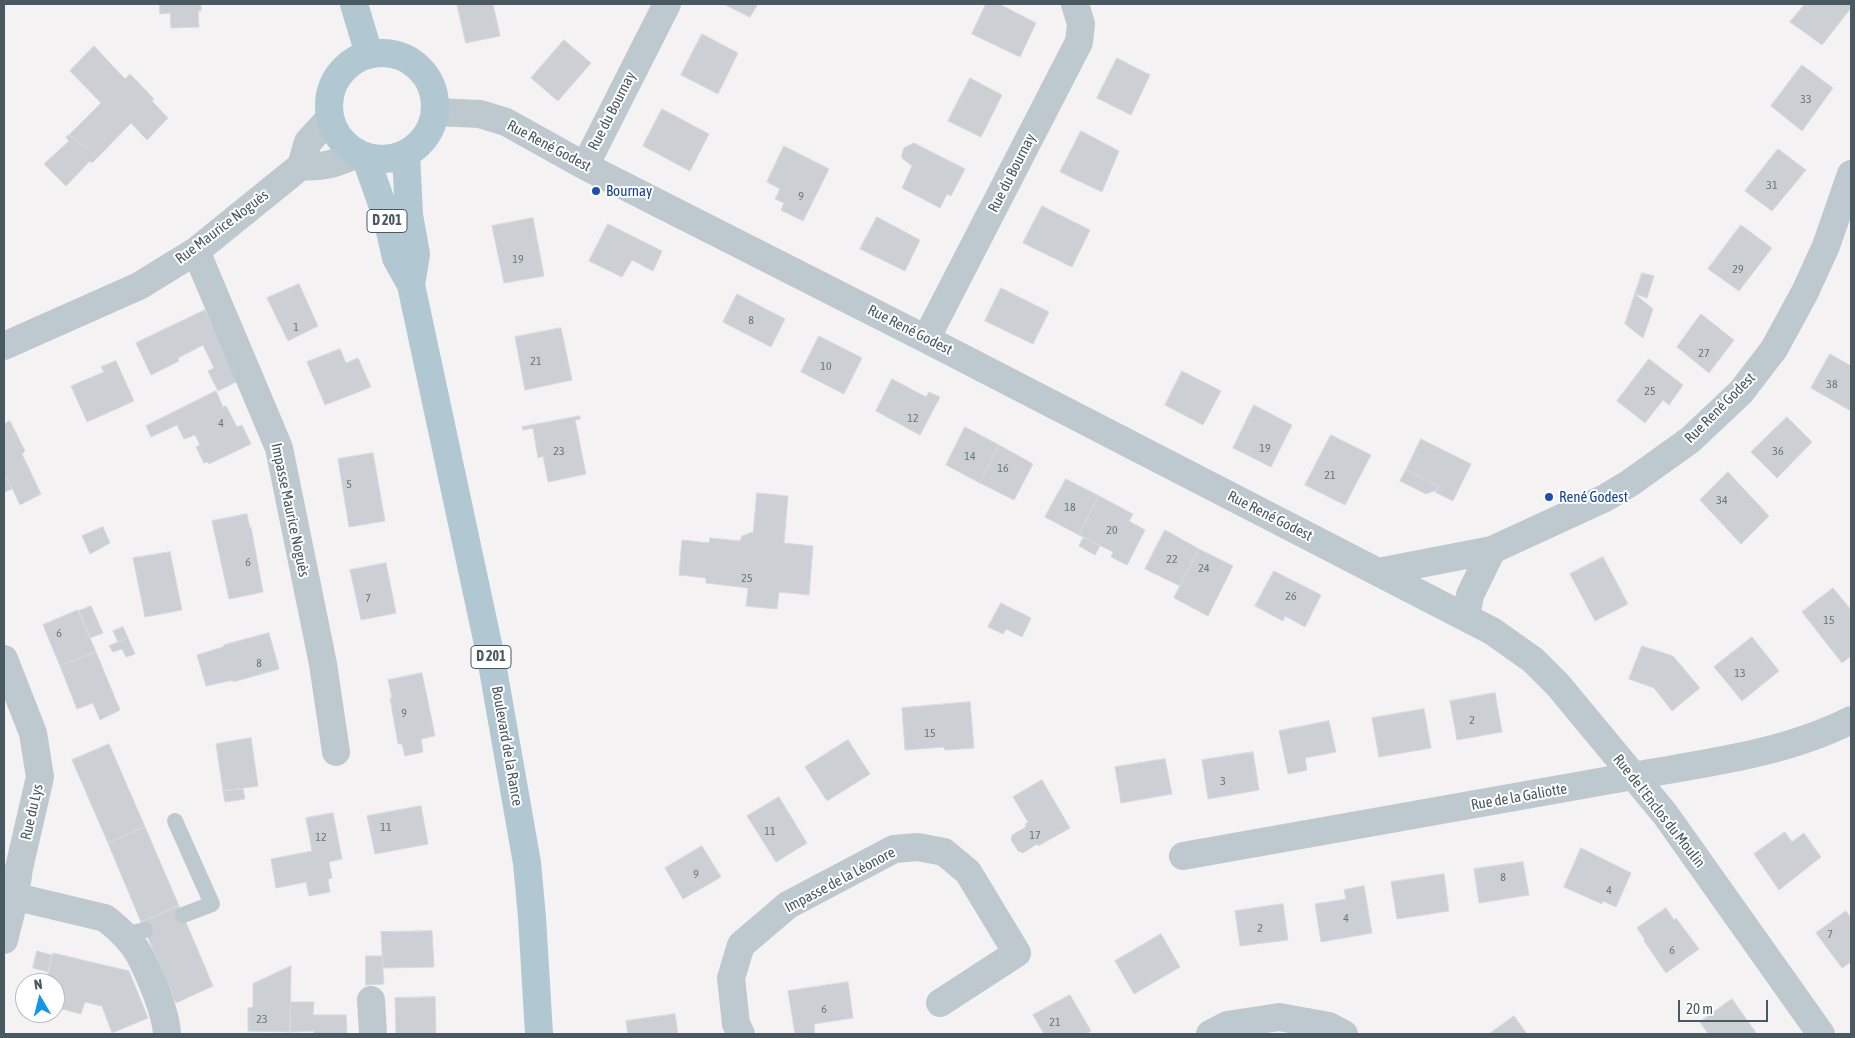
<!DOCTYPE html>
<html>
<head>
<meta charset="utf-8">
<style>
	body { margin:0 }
	#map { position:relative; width:1855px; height:1038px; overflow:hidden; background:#f4f2f3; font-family:"Asap Condensed",sans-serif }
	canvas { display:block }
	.frame { position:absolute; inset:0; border:5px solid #495961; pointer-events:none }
	.north { position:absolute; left:15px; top:973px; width:50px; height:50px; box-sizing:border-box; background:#fff; border:1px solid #b6bdc0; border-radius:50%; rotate:352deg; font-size:14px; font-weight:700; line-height:20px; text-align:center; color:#495961 }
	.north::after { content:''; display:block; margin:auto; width:18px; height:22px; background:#1195ef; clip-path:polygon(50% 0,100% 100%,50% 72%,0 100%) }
	.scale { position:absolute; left:1678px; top:1000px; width:90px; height:22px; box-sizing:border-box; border:2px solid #495961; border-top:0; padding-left:6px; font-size:15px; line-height:18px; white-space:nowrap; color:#495961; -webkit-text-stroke:4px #fff; paint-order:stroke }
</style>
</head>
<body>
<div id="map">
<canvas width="1855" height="1038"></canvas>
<div class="frame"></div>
<div class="north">N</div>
<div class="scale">20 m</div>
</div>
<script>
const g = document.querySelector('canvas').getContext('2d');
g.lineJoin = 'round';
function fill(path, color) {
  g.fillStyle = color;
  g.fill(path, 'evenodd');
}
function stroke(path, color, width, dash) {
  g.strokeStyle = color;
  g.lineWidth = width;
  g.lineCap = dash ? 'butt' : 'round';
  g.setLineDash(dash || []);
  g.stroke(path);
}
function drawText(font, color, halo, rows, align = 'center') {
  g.font = font + ' "Asap Condensed",sans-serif';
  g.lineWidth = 4;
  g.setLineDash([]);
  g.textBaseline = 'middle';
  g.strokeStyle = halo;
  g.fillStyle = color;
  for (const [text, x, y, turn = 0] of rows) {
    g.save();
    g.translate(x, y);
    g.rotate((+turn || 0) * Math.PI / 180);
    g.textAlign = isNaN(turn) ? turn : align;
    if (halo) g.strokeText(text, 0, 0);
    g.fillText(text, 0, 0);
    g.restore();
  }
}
const building = new Path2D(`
	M160 4H201V11H198L199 27 171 28 170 13 160 14Z
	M457 4H493L500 36 466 43Z
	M724 4H758L750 17Z
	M986 4H999L1036 23 1020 57 972 34Z
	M1805 4H1851V8L1822 45 1790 22Z
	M702 34 738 53 718 94 681 75Z
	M564 40 591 63 558 101 531 78Z
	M94 46 125 79 130 74 154 99 152 101 168 118 147 140 131 123 98 157 69 135 101 103 70 71Z
	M1117 58 1150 75 1131 115 1097 98Z
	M1802 65 1833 88 1802 131 1771 106Z
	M970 78 1002 95 981 137 948 121Z
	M662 109 709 134 690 171 643 146Z
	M1081 131 1119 151 1102 192 1060 172Z
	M69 135 98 157 92 163 90 161 66 186 44 164 69 141 66 137Z
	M914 143 965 169 951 196 947 194 940 208 902 188 912 166 902 158V154L904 148Z
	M784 146 829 169 803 221 781 210 784 203 775 199 780 189 767 182Z
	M1778 149 1806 170 1772 211 1745 191Z
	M1042 206 1090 230 1072 267 1023 243Z
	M877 217 920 240 905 271 860 249Z
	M533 218 544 276 504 283 492 226Z
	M608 224 662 251 653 271 632 260 622 277 589 261Z
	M1741 225 1772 248 1739 291 1708 269Z
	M1642 273 1654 276 1647 298 1635 294Z
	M299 284 318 326 288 341 267 298Z
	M1001 288 1049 312 1033 344 985 321Z
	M737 294 785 319 771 347 723 322Z
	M1635 294 1653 309 1643 338 1625 324Z
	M205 310 238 381 218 391 208 371 214 368 203 345 178 358 179 361 151 375 136 343Z
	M1701 314 1734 340 1709 373 1677 347Z
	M561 328 572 380 525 390 515 337Z
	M819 336 862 358 844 394 801 372Z
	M340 349 346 363 358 358 371 387 325 405 307 362Z
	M1830 354 1851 366V411L1811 388Z
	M1649 359 1683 385 1669 405 1663 400 1645 423 1617 401Z
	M116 361 134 401 87 422 71 386 104 372 101 367Z
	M1182 371 1221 391 1203 425 1165 405Z
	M892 379 926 397 929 392 940 397 920 435 876 411Z
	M216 391 223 407 226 406 237 427 242 425 251 444 209 464 208 462 204 463 196 447 200 445 195 435 184 439 177 425 151 437 146 426Z
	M1254 405 1292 425 1271 467 1233 448Z
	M580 416V419L575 420 586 474 548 482 543 456 538 458 533 428 523 430 522 427Z
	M1787 417 1812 442 1777 478 1751 452Z
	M10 421 25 451 22 454 41 494 20 505 7 477 4 479V424Z
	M965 427 999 445 980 483 946 465Z
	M1331 435 1371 455 1345 505 1305 485Z
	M1421 439 1471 464 1453 501 1435 492 1439 486 1406 470Z
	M999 445 1033 464 1014 500 980 483Z
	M373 453 385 521 349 527 338 459Z
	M1406 470 1439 486 1437 490 1426 494 1400 481Z
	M1728 472 1769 516 1741 544 1700 500Z
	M7 477 12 489 4 492V479Z
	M1066 479 1099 496 1079 535 1045 517Z
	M757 493 788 496 784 543 813 546 809 595 779 592 777 609 746 606 748 588 706 583V578L679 575 682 540 709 543 710 538 740 541 742 536 753 532Z
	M1099 496 1133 514 1129 521 1145 530 1127 565 1111 557 1113 552 1079 535Z
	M247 514 250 528 251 527 263 592 229 599 212 521Z
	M103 527 110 543 90 554 82 536Z
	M1165 530 1199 549 1180 586 1145 569Z
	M1084 537 1100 546 1095 555 1079 546Z
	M1199 549 1233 566 1208 616 1174 598Z
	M170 552 182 610 145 617 133 558Z
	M1603 557 1628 604 1595 621 1570 574Z
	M386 563 396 613 361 620 350 570Z
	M1274 571 1321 595 1305 627 1285 616 1283 621 1255 606Z
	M1833 588 1851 610V656L1842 663 1802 612Z
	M1001 603 1031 618 1022 637 1006 629 1003 634 988 627Z
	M91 606 103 633 90 638 79 611Z
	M78 610 96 652 60 666 43 625Z
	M123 627 128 638 118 642 113 631Z
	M269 633 279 669 233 682V680L206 686 197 655 223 647 224 645Z
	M1752 637 1779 671 1742 701 1714 667Z
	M128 638 135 654 126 657 122 649 113 652 109 646Z
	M1642 646 1673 656 1700 688 1672 711 1654 688 1629 679Z
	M96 652 120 710 100 720 93 703 77 709 60 666Z
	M422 673 435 736 421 739 423 752 405 756 402 744H398L390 698H392L388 680Z
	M1495 693 1502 732 1457 740 1450 701Z
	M970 702 974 748 945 750 944 747 905 750 902 708Z
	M1424 709 1431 748 1379 757 1372 718Z
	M1329 721 1336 752 1305 758 1307 770 1288 774 1279 731Z
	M251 738 258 786 223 791 216 744Z
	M848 740 870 774 827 801 805 767Z
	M109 744 145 827 108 843 72 760Z
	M1253 752 1259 790 1208 799 1202 760Z
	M1165 759 1172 794 1121 803 1115 767Z
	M1042 780 1070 828 1038 846 1037 844 1023 853 1018 851 1011 840 1012 835 1026 827 1025 824 1028 822 1013 797Z
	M243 789 245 799 225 802 223 791Z
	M779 797 807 843 776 862 747 816Z
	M421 806 428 844 375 854 367 816Z
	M333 813 342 859 329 862 332 878 328 879 330 892 309 896 306 882 276 888 271 859 312 851 306 818Z
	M145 827 179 906 141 922 108 843Z
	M1785 832 1792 842 1804 833 1821 857 1779 890 1754 854Z
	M702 846 721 877 683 899 665 868Z
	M1581 848 1631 873 1616 907 1603 901 1602 904 1564 887Z
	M1523 862 1529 895 1479 903 1474 869Z
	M1444 874 1449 911 1397 919 1391 882Z
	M1364 886 1372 933 1321 942 1315 904 1346 899 1344 890Z
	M1283 904 1288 940 1240 946 1235 911Z
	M179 906 213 986 176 1003 141 922Z
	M1666 908 1674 920 1676 918 1699 949 1666 973 1644 941 1645 940 1637 928Z
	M1846 911 1851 918V962L1842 968 1816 933Z
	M432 931 434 967 383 968 381 932Z
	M1161 934 1180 967 1134 994 1115 961Z
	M37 951 52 955 48 972 33 968Z
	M53 953 129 971 148 1018 112 1033 102 1006 85 1002 81 1014 62 1009 65 997 55 995V983H46Z
	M366 956H382L384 984 366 985Z
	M291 966 290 1032 248 1031V1008L253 1007V984Z
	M848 982 853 1018 814 1024 815 1034H795L788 991Z
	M1070 995 1091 1031 1085 1034H1044L1033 1015Z
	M435 997 436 1034H396L395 998Z
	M1732 999 1757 1034H1708L1700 1022Z
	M291 1002H314L313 1015H346L347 1034H314V1031L290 1032Z
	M675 1014 678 1034H628L626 1021Z
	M1514 1016 1527 1034H1489Z`);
fill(building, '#ccd0d5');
stroke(building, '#d6d9de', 1);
stroke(new Path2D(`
	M175 821 212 904 183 915
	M124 935 145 930`), '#bdc9cf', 16);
stroke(new Path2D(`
	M435 112 480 114 506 122 585 166 926 339 1492 631 1533 660 1558 685 1665 814 1821 1034
	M301 166C325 168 336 163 358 154
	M585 166 667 4
	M196 251 279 448 323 664 336 752
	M926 339 1079 42 1081 24 1075 4
	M4 346 139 286 196 251 301 166 308 142 330 118
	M1378 572 1492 550 1605 498 1630 483 1690 440 1741 392 1774 349 1805 292 1826 246 1851 174
	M1466 617 1470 595 1492 550
	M4 659 33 733 40 777 19 868 15 896 4 940
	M1183 856C1333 830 1483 803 1633 776 1706 763 1784 754 1851 720
	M4 894 105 918C118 928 132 941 140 956 150 976 166 1012 167 1034
	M371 1000 373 1034
	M741 1034 736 1024 731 978 741 945 788 905 894 849 918 847 944 852 968 872 1017 953 940 1003
	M1210 1034 1227 1025 1279 1017 1329 1026 1344 1034`), '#bdc9cf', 28);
stroke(new Path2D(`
	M354 4 369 54
	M329 106a53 53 0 1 1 106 0a53 53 0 1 1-106 0Z
	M406 154 409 215 416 254 411 285
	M365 156 387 218 396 258 411 285 491 658 527 863 532 917 539 1034`), '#b1c7d2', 28);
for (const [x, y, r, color] of [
	[596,191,5,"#1a4fb4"],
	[1549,497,5,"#1a4fb4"]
]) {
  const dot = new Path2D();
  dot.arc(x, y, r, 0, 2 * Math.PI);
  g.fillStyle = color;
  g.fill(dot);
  stroke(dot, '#fff', 2);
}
drawText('12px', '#6a777e', null, [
	["33",1806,99],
	["31",1772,185],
	["9",801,196],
	["19",518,259],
	["29",1738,269],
	["8",751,320],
	["1",296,327],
	["27",1704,353],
	["21",536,361],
	["10",826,366],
	["38",1832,384],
	["25",1650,391],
	["12",913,418],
	["4",221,423],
	["19",1265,448],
	["23",559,451],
	["36",1778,451],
	["14",970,456],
	["16",1003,468],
	["21",1330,475],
	["5",349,484],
	["34",1722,500],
	["18",1070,507],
	["20",1112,530],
	["22",1172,559],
	["6",248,562],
	["24",1204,568],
	["25",747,578],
	["26",1291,596],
	["7",368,598],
	["15",1829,620],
	["6",59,633],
	["8",259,663],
	["13",1740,673],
	["9",404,713],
	["2",1472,720],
	["15",930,733],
	["3",1223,781],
	["11",386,827],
	["11",770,831],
	["17",1035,835],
	["12",321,837],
	["9",696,874],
	["8",1503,877],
	["4",1609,890],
	["4",1346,918],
	["2",1260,928],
	["7",1830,934],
	["6",1672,950],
	["6",824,1009],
	["23",262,1019],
	["21",1055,1022]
]);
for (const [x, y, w] of [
	[387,221,40],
	[491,657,40]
]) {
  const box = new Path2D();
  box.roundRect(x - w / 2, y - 11.5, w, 23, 4);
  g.fillStyle = '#fff';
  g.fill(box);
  stroke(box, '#495961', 1);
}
drawText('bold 14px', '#495961', null, [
	["D 201",387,221],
	["D 201",491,657]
]);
drawText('15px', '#495961', '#fff', [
	["Rue du Bournay",612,111,-63],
	["Rue René Godest",549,146,28],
	["Rue du Bournay",1012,173,-63],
	["Rue Maurice Noguès",222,227,-37],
	["Rue René Godest",910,330,27],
	["Rue René Godest",1720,408,-45],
	["Impasse Maurice Noguès",290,510,78],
	["Rue René Godest",1270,516,27],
	["Boulevard de la Rance",507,746,80],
	["Rue de la Galiotte",1519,797,-10],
	["Rue de l'Enclos du Moulin",1659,811,52],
	["Rue du Lys",32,812,-77],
	["Impasse de la Léonore",840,880,-28]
]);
drawText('15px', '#164399', '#fff', [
	["Bournay",606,191],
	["René Godest",1559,497]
], 'left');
</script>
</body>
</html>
